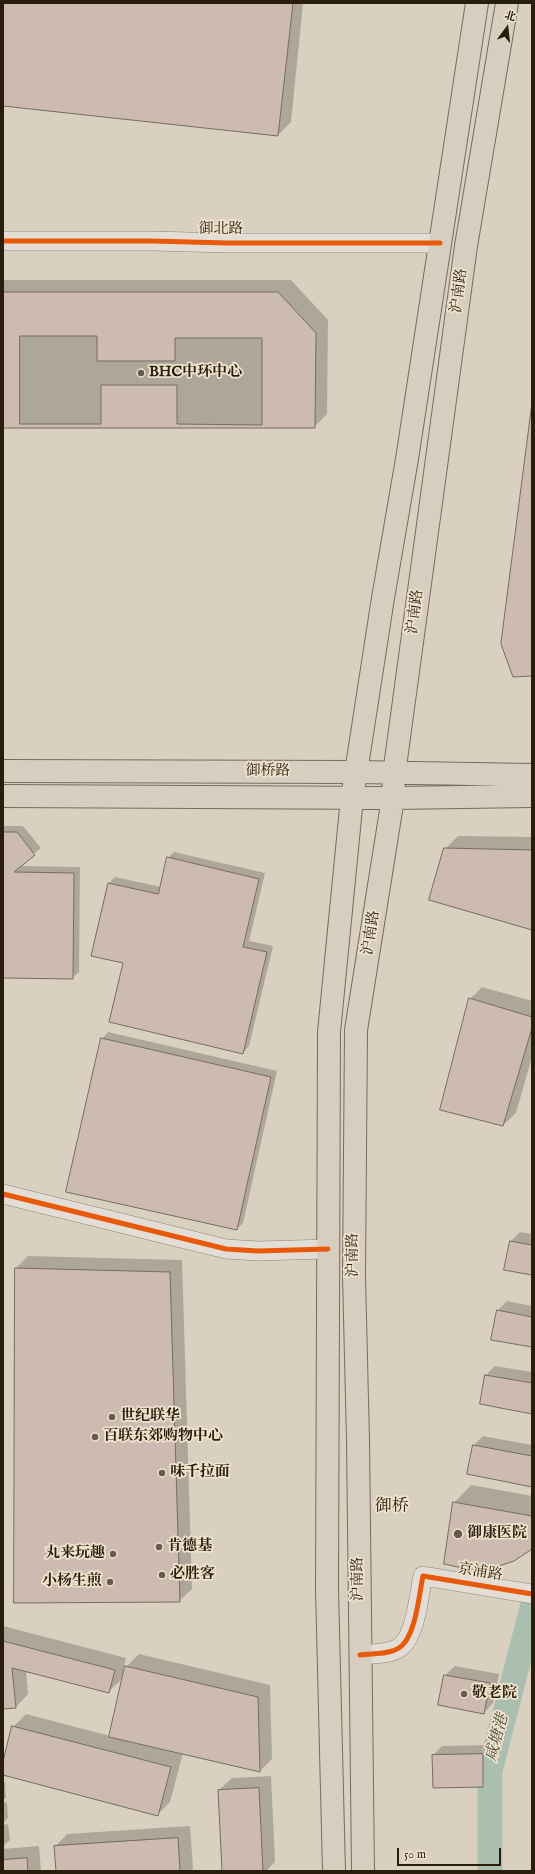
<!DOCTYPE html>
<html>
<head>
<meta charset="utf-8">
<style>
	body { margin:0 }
	#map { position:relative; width:535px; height:1874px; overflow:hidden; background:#dad0bf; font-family:"IM FELL English","Noto Serif SC",serif }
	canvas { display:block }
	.frame { position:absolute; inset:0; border:4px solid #291d0c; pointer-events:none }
	.north { position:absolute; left:487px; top:8px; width:40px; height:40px; -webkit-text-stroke:3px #efe3ce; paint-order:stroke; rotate:15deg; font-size:11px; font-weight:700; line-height:16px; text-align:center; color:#291d0c }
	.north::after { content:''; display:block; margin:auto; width:14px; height:18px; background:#291d0c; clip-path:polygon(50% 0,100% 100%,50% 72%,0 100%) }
	.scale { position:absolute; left:397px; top:1848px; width:104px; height:18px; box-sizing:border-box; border:2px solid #291d0c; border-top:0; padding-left:5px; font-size:12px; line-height:14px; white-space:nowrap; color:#291d0c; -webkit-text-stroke:3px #efe3ce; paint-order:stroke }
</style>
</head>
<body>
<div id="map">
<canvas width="535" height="1874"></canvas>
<div class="frame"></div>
<div class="north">北</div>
<div class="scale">50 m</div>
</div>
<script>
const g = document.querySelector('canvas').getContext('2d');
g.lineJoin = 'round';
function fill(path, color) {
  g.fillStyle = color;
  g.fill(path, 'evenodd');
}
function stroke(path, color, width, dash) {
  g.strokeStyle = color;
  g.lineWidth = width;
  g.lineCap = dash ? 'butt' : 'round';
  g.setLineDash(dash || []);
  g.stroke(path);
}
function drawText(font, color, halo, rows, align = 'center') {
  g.font = font + ' "IM FELL English","Noto Serif SC",serif';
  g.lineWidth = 3.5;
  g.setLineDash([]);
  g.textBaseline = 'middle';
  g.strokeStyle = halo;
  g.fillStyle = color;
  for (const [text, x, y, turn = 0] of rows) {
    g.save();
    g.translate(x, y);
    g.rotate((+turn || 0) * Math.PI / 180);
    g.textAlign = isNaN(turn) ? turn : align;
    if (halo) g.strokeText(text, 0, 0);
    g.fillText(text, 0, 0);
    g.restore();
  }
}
fill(new Path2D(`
	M3 3H303L291 122 278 135 3 105Z
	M3 280H291L328 320 327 414 314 427H3Z
	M3 826H23L41 848 19 866 80 867 79 972 72 978 3 977Z
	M458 836 532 837V929L445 849Z
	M174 852 265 873 249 941 273 946 249 1046 243 1053 124 962 92 955 109 883 115 877 161 887 168 858Z
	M482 987 532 1001V1057L516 1113 503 1125 441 1109 470 999Z
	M108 1032 277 1071 243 1223 237 1229 102 1039Z
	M520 1232 532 1234V1274L511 1241Z
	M28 1256 182 1260 192 1589 179 1601 16 1268Z
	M507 1301 532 1306V1346L498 1310Z
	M495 1366 532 1372V1413L481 1403 486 1375Z
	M483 1436 532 1445V1486L474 1445Z
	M471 1485 532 1496V1547L454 1503Z
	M3 1626 126 1658 121 1680 108 1692 26 1670 28 1694 16 1707 3 1708Z
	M139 1654 270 1685 272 1759 260 1771 183 1753 170 1802 158 1814 4 1775 3 1778V1761L13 1727 26 1714 110 1736 126 1667Z
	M455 1666 499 1674 493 1703 484 1713 440 1704 445 1675Z
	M492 1745V1777L483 1786 433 1755 442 1746Z
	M271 1776 275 1862 266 1871H223L219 1790 232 1778Z
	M3 1782H5L6 1798 3 1800Z
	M7 1802 8 1818 3 1823V1803Z
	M8 1824 10 1840 3 1846V1825Z
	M190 1826 193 1869 191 1871H57L55 1847 67 1834Z
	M39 1846 41 1871H3V1849Z`), '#0003');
stroke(new Path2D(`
	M490 1871V1771L532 1608`), '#abbfb0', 25);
const building = new Path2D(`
	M3 3H293L278 136 3 106Z
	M3 292H278L316 333 315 428H3Z
	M20 336H97V361H175V338H262V425L177 424V385H101V424H20Z
	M532 403V676L513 677 501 644Z
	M3 832H17L35 855 14 872 74 873 73 979 3 978Z
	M444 848 532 850V930L429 900Z
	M167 857 259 879 243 947 267 952 243 1054 109 1022 123 963 91 956 108 883 158 894Z
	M469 998 532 1017V1028L503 1126 440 1110Z
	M101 1038 271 1077 237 1230 66 1192Z
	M510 1241 532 1245V1275L504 1270Z
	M15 1268 170 1272 180 1602 14 1603Z
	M497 1310 532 1317V1347L491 1340Z
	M485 1375 532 1383V1414L480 1404Z
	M473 1445 532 1456V1487L467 1474Z
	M453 1502 532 1516V1549L514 1561 481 1572 444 1564Z
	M3 1641 115 1670 109 1693 12 1668 16 1708 3 1709Z
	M125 1666 258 1697 260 1772 109 1737Z
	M444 1675 490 1683 484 1714 438 1705Z
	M12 1726 171 1767 158 1816 3 1775V1762Z
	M483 1754V1787L433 1788 432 1755Z
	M259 1788 263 1871H222L218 1790Z
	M178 1838 180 1871H56L54 1846Z
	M27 1858 28 1871H3V1860Z`);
fill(building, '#cdbbb1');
stroke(building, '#746c62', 1);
const minor = new Path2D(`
	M3 241H152L227 243H440
	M3 1194 226 1249 258 1251 328 1249
	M360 1655C372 1653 388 1655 399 1648 416 1637 419 1594 423 1576L532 1594`);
const major = new Path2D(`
	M3 771 356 772 532 775
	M3 796 393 798 532 796
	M334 1871 327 1589 329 1032 352 798 383 598 407 459 477 3
	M363 1871 358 1440 354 1276 356 1030 393 798 394 774 466 246 507 3`);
stroke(minor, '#8c857a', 20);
stroke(major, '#746c62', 24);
stroke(minor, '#e2ded5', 19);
stroke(major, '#d7cec0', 22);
stroke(new Path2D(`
	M3 241H152L227 243H440
	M3 1194 226 1249 258 1251 328 1249
	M360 1655C372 1653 388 1655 399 1648 416 1637 419 1594 423 1576L532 1594`), '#e8590c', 5);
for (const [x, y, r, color] of [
	[141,373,4,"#675c4b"],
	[112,1417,4,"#675c4b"],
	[95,1437,4,"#675c4b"],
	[162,1473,4,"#675c4b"],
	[458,1534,5,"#675c4b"],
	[159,1547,4,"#675c4b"],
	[113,1554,4,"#675c4b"],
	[162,1575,4,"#675c4b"],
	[110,1582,4,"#675c4b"],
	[464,1694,4,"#675c4b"]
]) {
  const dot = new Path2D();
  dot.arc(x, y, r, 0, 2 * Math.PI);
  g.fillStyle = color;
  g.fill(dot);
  stroke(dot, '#efe3ce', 1.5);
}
drawText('15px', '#291d0c', '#efe3ce', [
	["御北路",221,230],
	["沪南路",460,291,-82],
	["沪南路",416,612,-82],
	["御桥路",268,772],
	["沪南路",372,933,-81],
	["沪南路",354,1255,-90],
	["京浦路",480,1573,9],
	["沪南路",359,1579,-90]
]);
drawText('bold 15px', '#291d0c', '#efe3ce', [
	["BHC中环中心",149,373],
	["世纪联华",120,1417],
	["百联东郊购物中心",103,1437],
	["味千拉面",170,1473],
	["御康医院",467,1534],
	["肯德基",167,1547],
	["丸来玩趣",105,1554,"right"],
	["必胜客",170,1575],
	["小杨生煎",102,1582,"right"],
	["敬老院",472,1694]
], 'left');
drawText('italic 16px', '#4a4c3b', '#efe3ce', [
	["咸塘港",498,1738,-75]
]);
drawText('17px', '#291d0c', '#efe3ce', [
	["御桥",392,1508]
]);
</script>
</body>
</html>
